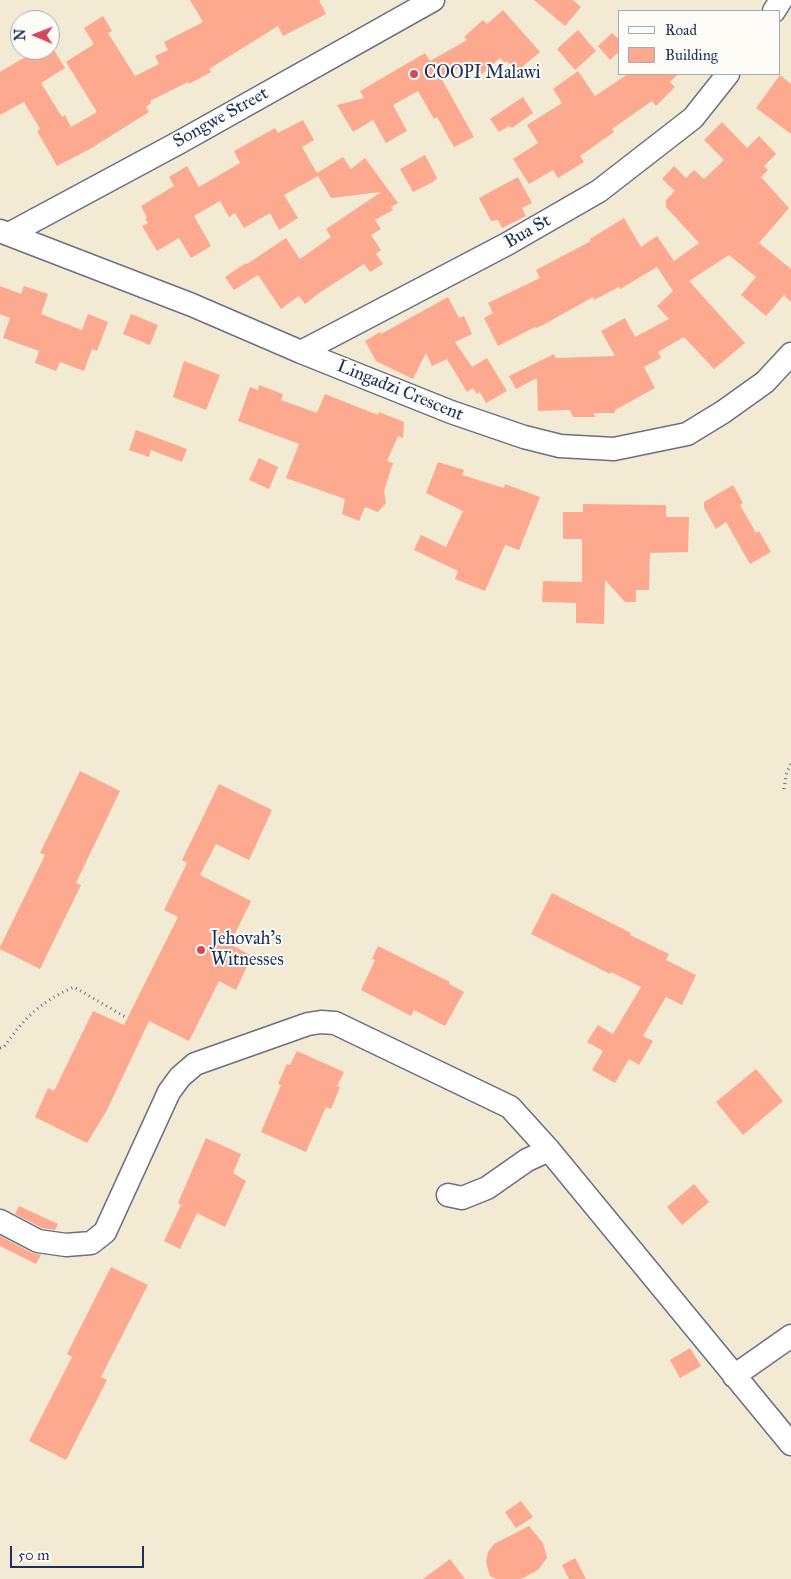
<!DOCTYPE html>
<html>
<head>
<meta charset="utf-8">
<style>
	body { margin:0 }
	#map { position:relative; width:791px; height:1579px; overflow:hidden; background:#f3ead3; font-family:"IM FELL Great Primer",serif }
	canvas { display:block }
	.legend { position:absolute; left:618px; top:10px; width:162px; height:65px; box-sizing:border-box; background:#fdfcf7; border:1px solid #a3aaba; margin:0; padding:6px 9px; list-style:none; font-size:15px; color:#1b2f5e }
	.legend li { display:flex; align-items:center; gap:10px; height:25px }
	.legend b { width:25px; border:1px solid #a3aaba }
	.north { position:absolute; left:10px; top:10px; width:50px; height:50px; box-sizing:border-box; background:#fdfcf7; border:1px solid #a3aaba; border-radius:50%; rotate:271deg; font-size:14px; font-weight:700; line-height:20px; text-align:center; color:#1b2f5e }
	.north::after { content:''; display:block; margin:auto; width:18px; height:22px; background:#d1495b; clip-path:polygon(50% 0,100% 100%,50% 72%,0 100%) }
	.scale { position:absolute; left:10px; top:1546px; width:134px; height:22px; box-sizing:border-box; border:2px solid #1b2f5e; border-top:0; padding-left:6px; font-size:15px; line-height:18px; white-space:nowrap; color:#1b2f5e; -webkit-text-stroke:4px #fdfcf7; paint-order:stroke }
</style>
</head>
<body>
<div id="map">
<canvas width="791" height="1579"></canvas>
<ul class="legend">
<li><b style="height:6px;background:#fff"></b>Road</li>
<li><b style="height:14px;background:#fda990"></b>Building</li>
</ul>
<div class="north">N</div>
<div class="scale">50 m</div>
</div>
<script>
const g = document.querySelector('canvas').getContext('2d');
g.lineJoin = 'round';
function fill(path, color) {
  g.fillStyle = color;
  g.fill(path, 'evenodd');
}
function stroke(path, color, width, dash) {
  g.strokeStyle = color;
  g.lineWidth = width;
  g.lineCap = dash ? 'butt' : 'round';
  g.setLineDash(dash || []);
  g.stroke(path);
}
function drawText(font, color, halo, rows, align = 'center') {
  g.font = font + ' "IM FELL Great Primer",serif';
  g.lineWidth = 4;
  g.setLineDash([]);
  g.textBaseline = 'middle';
  g.strokeStyle = halo;
  g.fillStyle = color;
  for (const [text, x, y, turn = 0] of rows) {
    g.save();
    g.translate(x, y);
    g.rotate((+turn || 0) * Math.PI / 180);
    g.textAlign = isNaN(turn) ? turn : align;
    if (halo) g.strokeText(text, 0, 0);
    g.fillText(text, 0, 0);
    g.restore();
  }
}
fill(new Path2D(`
	M190 0H319L326 14 283 36 278 26 209 69 211 72 189 84 188 82 150 101 151 103 146 107 149 112 90 149 57 166 37 131 40 129 24 102 0 115V72L37 50H54L65 68 41 83 62 117 65 115 71 127 97 112 66 62 94 44 84 28 103 16 112 31 108 33 135 76 159 64 155 56 168 50 164 42 203 22Z
	M534 0H573L581 7 565 26Z
	M503 10 540 52 516 72 507 61 505 63 500 58 482 74 471 61 441 78 474 137 454 147 437 117 434 119 418 91 393 105 407 131 386 143 373 120 353 132 337 105 364 98 360 91 425 53 430 61 467 40 464 37 483 20 487 24Z
	M578 30 596 51 575 70 557 49Z
	M612 33 620 40V51L610 60 598 46Z
	M578 71 595 96 628 74H678L670 82 675 87 656 106 652 101 612 129 614 132 580 156 584 162 558 178 553 170 529 184 513 159 538 143 527 125 562 103 553 89Z
	M780 75 791 84V134L756 108Z
	M523 97 533 113 512 128 509 126 499 132 490 119Z
	M303 120 314 140 302 147 317 173 343 157 351 169 365 158 398 203 391 207 393 210 375 220 381 229 371 235 381 250 376 254 383 264 370 272 364 264 322 291 305 304 299 296 281 309 258 275 234 290 225 277 246 263 247 264 286 238 300 259 331 237 326 229 381 192 331 198 318 176 284 195 298 218 279 230 270 213 244 228 235 213 229 217 220 201 194 216 211 246 191 258 179 238 157 251 142 226 148 223 145 219 147 218 141 206 174 186 169 177 187 166 199 187 240 163 234 151 275 128 278 133Z
	M722 122 747 148 759 136 776 154 764 166 768 170 761 177 789 208 759 243 791 269V302L784 295 766 316 741 295 756 277 729 255 689 281 745 343 714 369 684 337 658 352 661 358 644 367 655 388 615 410V413H594L595 417H573L570 410 538 411 537 378 516 389 509 376 554 354 556 358 615 356 601 331 625 318 635 337 669 319 657 306 673 291 657 267 620 289 619 287 594 300 593 297 543 325 536 328 535 327 498 346 484 318 493 313 488 303 540 278 536 270 591 241 590 239 624 218 641 247 657 236 674 261 699 243 666 207V200L675 191 662 179 674 166 686 178 694 170 704 179 724 160 704 140Z
	M425 155 437 178 433 182 413 192 400 169Z
	M518 177 532 203 522 208 526 216 502 228 498 220 491 221 479 198Z
	M0 286 21 294 24 286 48 294 41 314 82 330 88 314 108 322 97 351 92 349 84 371 60 362 56 371 35 363 39 351 3 338 10 318 0 314Z
	M448 297 459 318 464 316 472 334 455 342 472 367 487 358 507 391 486 403 480 392 477 394 473 388 467 392 447 359 432 366 426 353 413 379 376 361 365 341 380 332 381 334Z
	M131 314 158 325 150 345 123 334Z
	M184 361 220 375 206 410 173 397Z
	M259 385 283 394 281 400 317 413 325 394 378 415 379 412 404 422 403 438 398 436 387 461 393 463 384 491 386 503 378 512 365 507 359 521 342 514 345 499 286 478 299 444 238 421 250 387 258 390Z
	M136 430 187 449 182 462 151 450 149 457 129 450Z
	M259 458 278 467 269 489 249 480Z
	M438 462 464 470 462 475 504 488 505 484 540 497 519 550 505 545 485 591 455 579 458 571 414 550 421 535 446 547 463 511 426 493Z
	M733 485 743 503 740 505 756 533 759 531 771 552 750 564 726 522 716 529 704 508V502Z
	M583 504 666 505V517H689L688 552 650 553 649 590H636V602H625L605 580 604 624 576 623V603L542 602 543 581 582 582V539H563V512H583Z
	M80 771 120 791 76 883 81 885 40 969 0 949V947L45 855 40 853Z
	M219 784 272 810 249 860 216 844 200 875 251 901 230 944 252 956 236 990 219 981 189 1041 149 1021 107 1110 87 1143 35 1117 48 1088 54 1091 93 1011 124 1025 178 917 164 910 187 863 182 860Z
	M552 893 631 933 630 935 669 954 666 960 696 975 682 1005 666 997 643 1036 653 1041 639 1065 629 1059 615 1083 592 1070 603 1051 587 1042 598 1025 613 1034 641 987 611 972 610 974 531 934Z
	M378 946 450 982 449 984 464 992 445 1026 414 1010 411 1016 361 990 375 960 372 959Z
	M297 1051 344 1072 337 1086 340 1087 331 1109 326 1107 306 1152 261 1132 281 1085 278 1084 287 1064 290 1065Z
	M756 1069 783 1101 743 1135 716 1102Z
	M206 1138 241 1154 233 1173 246 1181 225 1227 197 1213 180 1249 164 1241 181 1205 178 1203Z
	M694 1184 709 1202 682 1225 667 1207Z
	M19 1206 58 1224 55 1230 42 1228 15 1214Z
	M0 1236 32 1253 41 1255 36 1264 0 1246Z
	M111 1267 148 1285 101 1377 107 1380 66 1460 29 1441 72 1357 67 1354Z
	M690 1348 701 1366 680 1378 670 1360Z
	M521 1501 533 1517 516 1528 505 1512Z
	M529 1526 543 1543 547 1558 538 1570 521 1579H496L490 1576 486 1562 488 1552 494 1544Z
	M575 1558 586 1579H569L562 1565Z
	M450 1559 465 1579H423Z`), '#fda990');
const minor = new Path2D(`
	M774 11 781 0
	M0 231 192 305 301 352 451 412 524 437 560 446 614 449 687 434 723 412 765 382 791 354
	M9 234 180 142 433 0
	M301 352 507 244 599 191 693 118 728 74
	M448 1195 462 1198 487 1188 527 1160 549 1150
	M0 1221 38 1241 66 1245 91 1243 105 1232 169 1092 180 1077 195 1064 308 1024 321 1022 335 1023 510 1107 549 1150 791 1444
	M734 1376 791 1336`);
stroke(minor, '#677087', 25);
stroke(new Path2D(`
	M784 789 786 775 791 763
	M0 1048 4 1047C25 1017 40 1002 74 987L127 1018`), '#677087', 3, [1, 4]);
stroke(minor, '#fff', 22);
for (const [x, y, r, color] of [
	[414,74,5,"#d1495b"],
	[201,950,5,"#d1495b"]
]) {
  const dot = new Path2D();
  dot.arc(x, y, r, 0, 2 * Math.PI);
  g.fillStyle = color;
  g.fill(dot);
  stroke(dot, '#fdfcf7', 2);
}
drawText('18px', '#1b2f5e', '#fdfcf7', [
	["COOPI Malawi",424,74],
	["Jehovah's",211,940],
	["Witnesses",211,961]
], 'left');
drawText('18px', '#1b2f5e', '#fdfcf7', [
	["Songwe Street",221,118,-29],
	["Bua St",528,232,-30],
	["Lingadzi Crescent",400,391,22]
]);
</script>
</body>
</html>
